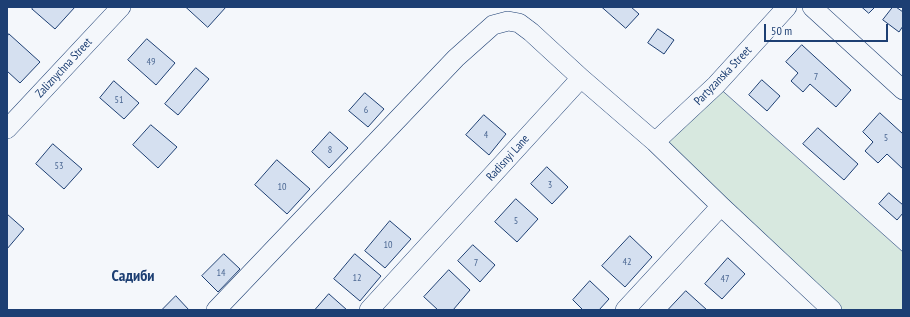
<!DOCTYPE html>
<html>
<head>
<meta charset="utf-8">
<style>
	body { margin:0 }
	#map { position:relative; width:910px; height:317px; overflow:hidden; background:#f4f7fb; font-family:"PT Sans Narrow",sans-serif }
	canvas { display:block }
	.frame { position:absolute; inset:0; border:8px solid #1d3f73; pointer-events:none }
	.scale { position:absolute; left:764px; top:24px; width:124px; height:18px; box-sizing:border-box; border:2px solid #1d3f73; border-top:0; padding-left:5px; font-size:12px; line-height:14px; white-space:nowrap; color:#1d3f73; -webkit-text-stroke:3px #f4f7fb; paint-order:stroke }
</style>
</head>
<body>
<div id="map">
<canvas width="910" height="317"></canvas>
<div class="frame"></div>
<div class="scale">50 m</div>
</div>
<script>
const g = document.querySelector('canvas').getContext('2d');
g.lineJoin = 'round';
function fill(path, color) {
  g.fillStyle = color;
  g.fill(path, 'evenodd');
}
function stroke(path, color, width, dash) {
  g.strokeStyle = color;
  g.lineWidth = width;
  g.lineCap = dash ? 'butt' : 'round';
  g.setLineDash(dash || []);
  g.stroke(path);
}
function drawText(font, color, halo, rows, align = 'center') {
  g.font = font + ' "PT Sans Narrow",sans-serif';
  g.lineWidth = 3;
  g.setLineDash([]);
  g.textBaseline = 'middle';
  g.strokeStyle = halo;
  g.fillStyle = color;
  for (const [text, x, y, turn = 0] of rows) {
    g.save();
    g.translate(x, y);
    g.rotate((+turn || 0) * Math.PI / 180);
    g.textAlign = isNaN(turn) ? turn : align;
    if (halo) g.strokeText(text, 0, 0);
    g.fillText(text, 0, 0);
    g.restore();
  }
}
const green = new Path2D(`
	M716 85 903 252V310H832L655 142Z`);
fill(green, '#d7e8df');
stroke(green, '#687fa3', 1);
const building = new Path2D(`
	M34 7H75L55 29 32 9Z
	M186 7H226L208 27Z
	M602 7H631L639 14 626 28Z
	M862 7H875L869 13Z
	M893 7H896L903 12V26L899 32 883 20Z
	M658 29 674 40 664 54 648 43Z
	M9 34 40 62 20 83 7 71V37Z
	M147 39 175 63 156 85 128 60Z
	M802 45 851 90 836 107 810 84 803 92 791 81 798 73 786 62Z
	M196 68 209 79 178 115 165 104Z
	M762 80 780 96 767 111 749 95Z
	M114 81 139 103 124 119 100 98Z
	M365 93 384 109 368 127 349 111Z
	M880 113 903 134V169L887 154 878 163 865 151 873 142 863 132Z
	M484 115 506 134 489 155 466 135Z
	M151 125 177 147 158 168 133 145Z
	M818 128 858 164 844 180 803 144Z
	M330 132 348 148 329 168 312 152Z
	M53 144 82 169 64 189 36 164Z
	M277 160 310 189 287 214 255 185Z
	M547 167 568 187 552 204 531 184Z
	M889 193 903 205V213L897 220 879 204Z
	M516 199 538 219 517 242 495 222Z
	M7 214 24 229 7 249Z
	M390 221 411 239 385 268 365 251Z
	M630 236 652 257 625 287 602 266Z
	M473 245 495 265 480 282 458 261Z
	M224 254 240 269 218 292 202 276Z
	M355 254 381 276 360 301 334 279Z
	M728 258 745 274 722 299 705 284Z
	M449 270 470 290 453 310H438L424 297Z
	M590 281 609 299 599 310H583L573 300Z
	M686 291 707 310H668Z
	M329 294 347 310H315Z
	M176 296 189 310H162Z`);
fill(building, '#d5e0f0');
stroke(building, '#1d3f73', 1);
const minor = new Path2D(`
	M812 7 903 90
	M7 129 121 7
	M655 142 716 85 787 7
	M216 310 456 58 493 25 508 21 519 23 531 32 581 78
	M369 310 581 78 655 142 721 206 832 310
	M625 310 721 206`);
stroke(minor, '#1d3f73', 20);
stroke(minor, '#f4f7fb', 19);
drawText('10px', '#4b6792', null, [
	["49",151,62],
	["7",816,77],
	["51",119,100],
	["6",366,110],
	["4",486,135],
	["5",886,138],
	["8",330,150],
	["53",59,166],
	["3",550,185],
	["10",282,187],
	["5",516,221],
	["10",388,245],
	["42",627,262],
	["7",476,263],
	["14",221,273],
	["12",357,278],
	["47",725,279]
]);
drawText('12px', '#1d3f73', '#f4f7fb', [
	["Zaliznychna Street",64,68,-47],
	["Partyzanska Street",723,76,-46],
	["Radisnyi Lane",508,158,-48]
]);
drawText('bold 16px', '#1d3f73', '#f4f7fb', [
	["Садиби",133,276]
]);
</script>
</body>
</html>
